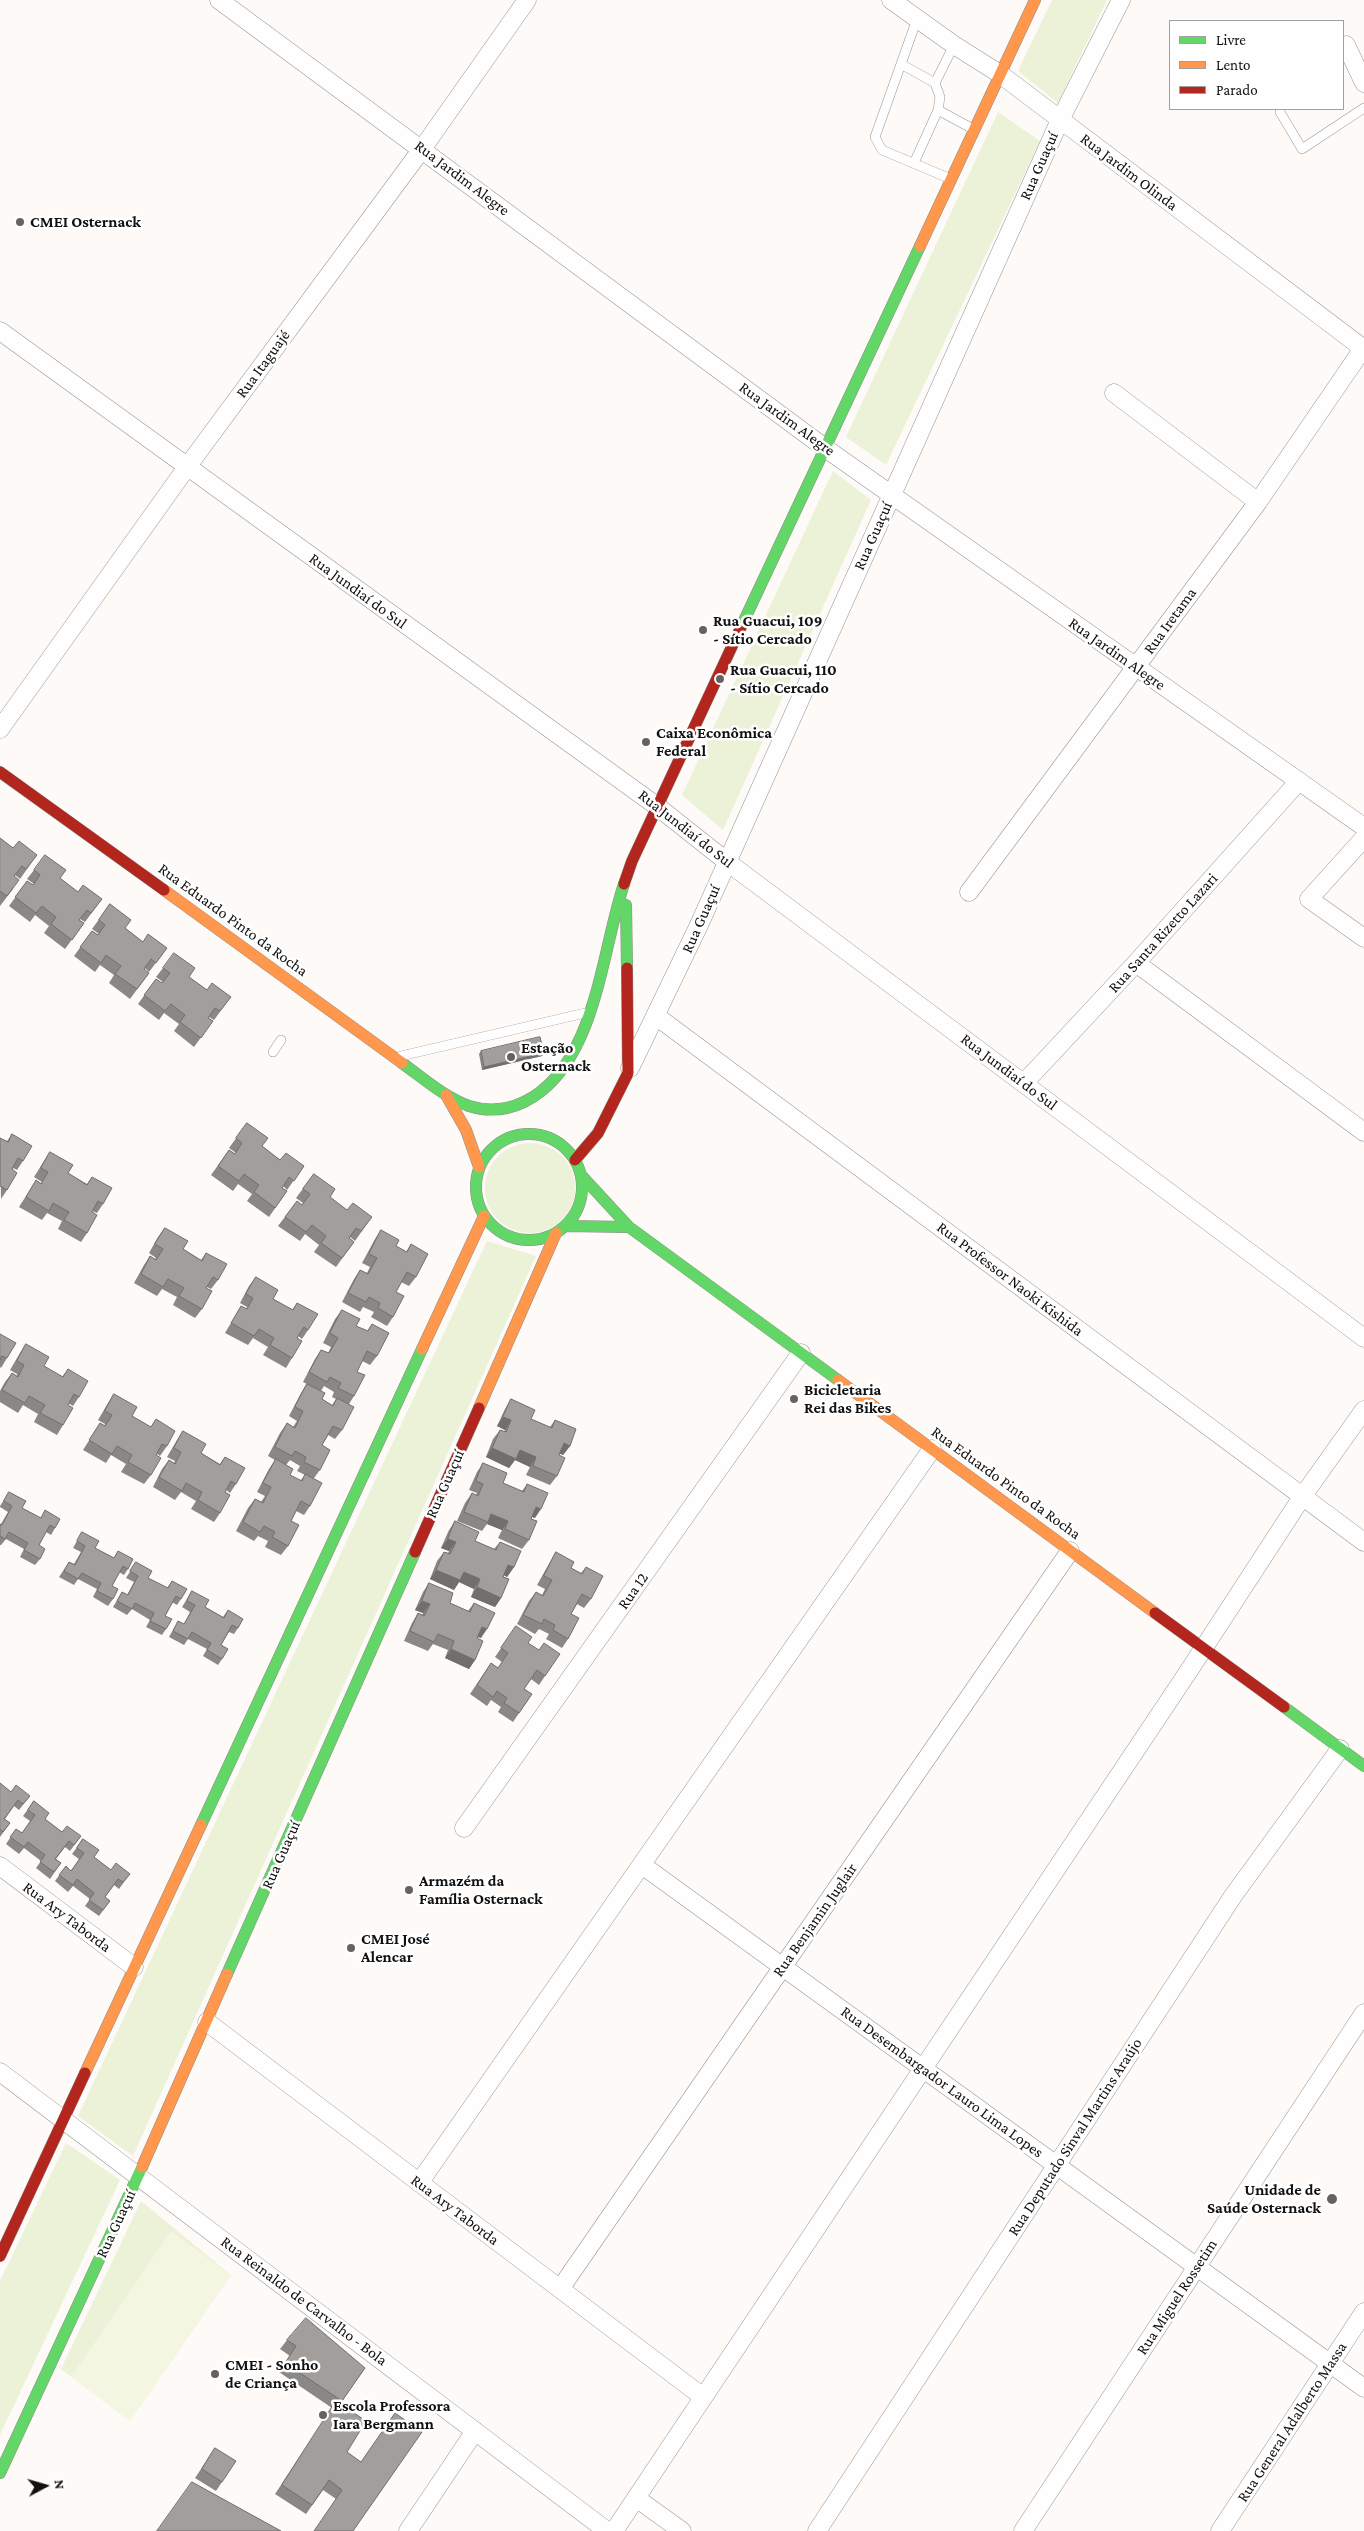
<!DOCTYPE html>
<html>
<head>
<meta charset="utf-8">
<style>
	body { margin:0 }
	#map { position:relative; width:1364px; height:2531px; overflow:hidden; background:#fdfaf7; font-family:"Crimson Pro",serif }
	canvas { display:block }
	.legend { position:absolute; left:1169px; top:20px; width:175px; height:90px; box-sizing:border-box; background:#fff; border:1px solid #a0a0a0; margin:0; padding:6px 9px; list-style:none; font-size:15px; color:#111 }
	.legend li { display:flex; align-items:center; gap:10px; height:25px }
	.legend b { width:25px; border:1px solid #a0a0a0 }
	.north { position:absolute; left:20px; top:2461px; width:50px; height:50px; -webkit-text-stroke:4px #fff; paint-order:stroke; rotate:84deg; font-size:14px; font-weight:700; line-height:20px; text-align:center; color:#111 }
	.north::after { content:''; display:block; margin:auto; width:18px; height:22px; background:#111; clip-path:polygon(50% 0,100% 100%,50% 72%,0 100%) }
</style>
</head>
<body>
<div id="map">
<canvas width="1364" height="2531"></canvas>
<ul class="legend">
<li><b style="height:6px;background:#63d668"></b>Livre</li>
<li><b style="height:6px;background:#ff974d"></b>Lento</li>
<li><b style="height:6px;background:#b3261e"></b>Parado</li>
</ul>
<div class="north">N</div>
</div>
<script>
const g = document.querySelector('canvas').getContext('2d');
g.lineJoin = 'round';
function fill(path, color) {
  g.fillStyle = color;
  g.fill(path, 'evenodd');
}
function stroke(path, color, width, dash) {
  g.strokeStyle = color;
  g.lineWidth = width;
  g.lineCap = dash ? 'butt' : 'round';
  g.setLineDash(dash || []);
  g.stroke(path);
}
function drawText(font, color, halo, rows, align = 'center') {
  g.font = font + ' "Crimson Pro",serif';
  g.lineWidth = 5;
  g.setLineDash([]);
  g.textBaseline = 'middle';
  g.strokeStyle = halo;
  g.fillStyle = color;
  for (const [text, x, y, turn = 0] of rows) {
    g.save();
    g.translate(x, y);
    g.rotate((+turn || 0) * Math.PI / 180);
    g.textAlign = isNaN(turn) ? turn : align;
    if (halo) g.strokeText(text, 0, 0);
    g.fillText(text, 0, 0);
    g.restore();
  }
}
fill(new Path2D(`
	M1052 0H1107L1058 103 1018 71Z
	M998 112 1040 141 886 465 846 437Z
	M833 471 871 500 723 830 682 795Z
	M485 1188a45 45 0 1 1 90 0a45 45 0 1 1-90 0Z
	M487 1241 536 1256 133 2156 78 2116Z
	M66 2143 120 2180 0 2435V2281Z
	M141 2201 231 2275 130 2421 61 2369Z`), '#ebf2d7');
fill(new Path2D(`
	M171 2231 231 2275 130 2421 71 2377Z`), '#f3f6e1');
const lane = new Path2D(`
	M917 19 875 137 882 150 951 179
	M901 64 935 83 940 97 938 110 914 163
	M935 83 954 45
	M938 110 973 129
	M1280 112 1302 149 1364 108
	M273 1052 281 1040
	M401 1056 585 1013`);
const street = new Path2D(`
	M219 0 825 448 1364 827
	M891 0 954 45 1000 74 1364 349
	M1346 45 1364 83
	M0 331 658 807 726 861 1364 1338
	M1114 393 1258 502
	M0 729 187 467 422 149 527 0
	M1364 838 1309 899 1364 938
	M969 892 1258 502 1364 347
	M1136 963 1364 1132
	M656 1016 1364 1542
	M630 1068 699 925 1060 120 1121 0
	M1024 1083 1136 963 1299 781
	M464 1828 801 1353
	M642 1865 1364 2388
	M0 1866 134 1967
	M207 2022 703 2397
	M0 2072 607 2531
	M419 2183 932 1449
	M560 2289 1070 1551
	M636 2498 682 2531
	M408 2531 475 2431
	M614 2531 1190 1669 1302 1497 1364 1410
	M817 2531 1233 1896 1340 1749
	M1023 2531 1364 2013
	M1220 2531 1364 2312`);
const fast = new Path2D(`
	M741 627 920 246
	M626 905 627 968
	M402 1063C423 1078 444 1097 469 1106 488 1112 505 1111 524 1102 596 1067 601 952 624 884
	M476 1187a53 53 0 1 1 106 0a53 53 0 1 1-106 0Z
	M581 1175 629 1227 838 1380
	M565 1226 629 1227
	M1284 1707 1364 1766
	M201 1825 422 1349
	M227 1974 415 1552
	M0 2473 142 2167`);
const slow = new Path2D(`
	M920 246 1035 0
	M164 890 402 1063
	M446 1095 466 1130 479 1167
	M422 1349 484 1216
	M838 1380 1155 1613
	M479 1408 556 1233
	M85 2073 201 1825
	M142 2167 227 1974`);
const jam = new Path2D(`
	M0 772 164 890
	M624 884 632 861 741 627
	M575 1160 598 1133 628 1073 627 968
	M415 1552 479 1408
	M1155 1613 1284 1707
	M0 2256 85 2073`);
stroke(lane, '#979695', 10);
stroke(street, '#979695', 19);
stroke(fast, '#8e8d8b', 12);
stroke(slow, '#8e8d8b', 12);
stroke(jam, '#8e8d8b', 12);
stroke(lane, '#fffefe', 9);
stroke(street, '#fffefe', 18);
stroke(fast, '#63d668', 11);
stroke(slow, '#ff974d', 11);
stroke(jam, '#b3261e', 11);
fill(new Path2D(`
	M0 838 13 848 37 855 20 879 15 875V876L13 889 0 906Z
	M34 870 60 879 78 892 102 899 85 922 80 919 79 920 84 923 65 949 44 933 49 926 35 915 30 922 9 906 27 881 33 885 34 884 27 879Z
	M110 904 125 928 143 942 167 948 149 972 145 968 144 970 149 973 130 999 109 983 114 975 100 965 95 972 74 956 92 931 98 935 99 934 92 929Z
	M163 968 189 977 207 990 231 997 214 1020 209 1017 208 1018 213 1021 194 1047 174 1031 179 1024 164 1013 159 1020 138 1004 156 979 162 983 163 982 156 977Z
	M481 1051 544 1053 542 1056 482 1070 479 1054Z
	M247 1123 263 1147 280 1160 304 1166 287 1190 283 1186 282 1188 287 1191 269 1217 247 1201 252 1194 238 1184 233 1191 211 1175 229 1150 235 1154 236 1153 229 1148Z
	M12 1134 23 1161 17 1170 13 1168 7 1190 1 1199 0 1138 7 1141Z
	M50 1152 68 1173 87 1184 92 1177 103 1204 97 1213 92 1211 87 1233 81 1242 58 1229 62 1221 47 1213 42 1220 19 1207 36 1180 41 1183 42 1182 34 1177 44 1161Z
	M314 1174 330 1197 347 1210 372 1217 355 1241 350 1237 349 1238 354 1242 336 1267 314 1252 319 1245 305 1234 300 1241 278 1226 297 1201 302 1205 303 1203 296 1198Z
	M165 1228 183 1249 201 1260 206 1253 218 1280 211 1289 207 1287 202 1309 195 1318 173 1305 177 1297 162 1289 157 1296 134 1283 144 1265 150 1256 155 1259 156 1258 149 1253 158 1237Z
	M381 1230 396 1246 406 1252 411 1244 416 1277 409 1286 401 1282 396 1292 393 1317 387 1326 371 1317 374 1312 363 1307 360 1312 342 1302 354 1279 360 1270 367 1273 370 1267 362 1263 375 1239Z
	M256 1277 273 1299 292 1310 297 1303 308 1330 302 1339 298 1336 292 1358 286 1368 263 1355 268 1347 253 1338 248 1345 225 1333 241 1306 246 1309 247 1307 240 1303 249 1286Z
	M342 1310 356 1326 367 1331 372 1324 377 1356 370 1365 362 1361 357 1372 354 1396 349 1404 342 1430 335 1439 328 1435 322 1445 320 1470 314 1478 310 1506 304 1515 296 1511 291 1521 288 1546 281 1555 265 1547 268 1541 258 1536 254 1541 236 1531 248 1508 255 1499 261 1502 265 1496 257 1492 269 1469 275 1460 268 1456 280 1433 287 1423 293 1427 297 1421 289 1416 301 1393 307 1384 303 1382 315 1359 321 1350 328 1353 331 1347 323 1343 335 1319ZM324 1386 334 1392 332 1397 336 1399 332 1405 322 1399 321 1391ZM290 1460 300 1466 297 1471 305 1475 300 1481 290 1475 286 1465Z
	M0 1334 7 1358 1 1368 0 1367Z
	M26 1344 44 1366 62 1377 68 1369 79 1397 73 1406 68 1403 63 1425 57 1435 34 1422 38 1414 23 1405 18 1413 0 1402V1391L5 1382 12 1373 17 1376V1374L10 1370 20 1353Z
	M114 1394 132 1416 151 1427 156 1419 167 1446 160 1456 156 1453 151 1475 144 1484 121 1472 126 1464 111 1455 106 1463 83 1450 100 1423 104 1426 105 1424 98 1420 108 1403Z
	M511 1399 531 1419 550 1427 555 1420 570 1446 563 1455 560 1453 557 1476 550 1485 526 1475 530 1467 515 1460 509 1468 486 1457 493 1439 500 1430 504 1432 505 1430 497 1426 505 1409Z
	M183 1431 201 1453 220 1464 225 1457 236 1484 230 1493 226 1490 220 1513 214 1522 191 1509 196 1501 181 1492 175 1500 153 1487 162 1469 169 1460 174 1463 175 1461 167 1457 177 1440Z
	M483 1463 503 1483 522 1491 527 1484 535 1518 532 1517 529 1540 522 1549 498 1538 502 1530 487 1524 482 1531 457 1521 465 1503 472 1493 476 1495 477 1493 469 1490 477 1472Z
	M9 1492 22 1508 41 1518 45 1510 55 1528 51 1535 46 1532 39 1545 40 1559 35 1565 20 1557 24 1549 6 1539 1 1545H0V1524H1L8 1512 0 1507V1506Z
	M455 1521 475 1541 494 1549 500 1542 514 1567 507 1577 504 1575 501 1598 495 1607 471 1597 474 1589 459 1582 454 1590 430 1579 437 1561 444 1552 448 1553 449 1551 441 1548 449 1530Z
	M82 1532 95 1548 114 1558 118 1551 128 1569 124 1575 119 1572 112 1586 113 1599 108 1606 93 1597 97 1589 78 1579 74 1585 59 1577 69 1562 74 1564 81 1552 73 1548Z
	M556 1552 571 1568 581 1573 586 1567 591 1599 584 1608 577 1604 571 1614 568 1639 562 1648 546 1639 549 1634 539 1629 535 1634 517 1624 529 1601 536 1592 542 1595 545 1589 537 1585 550 1562Z
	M136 1562 148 1578 167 1588 172 1581 181 1599 177 1605 172 1602 165 1616 166 1629 162 1635 146 1627 150 1620 132 1609 127 1615 113 1607 122 1592 127 1595 134 1582 126 1578Z
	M429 1583 450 1603 468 1611 474 1603 481 1638 478 1637 475 1660 469 1669 445 1658 448 1650 433 1644 428 1651 404 1641 412 1623 418 1613 422 1615 423 1613 415 1610 423 1592Z
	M192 1591 205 1607 223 1617 228 1610 238 1628 234 1634 229 1632 221 1645 222 1659 218 1665 203 1656 207 1649 188 1639 184 1645 169 1637 178 1621 184 1624 190 1612 182 1607Z
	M516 1626 528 1643 545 1676 539 1685 531 1679 524 1689 532 1694 513 1722 498 1712 501 1707 491 1700 487 1706 470 1694 491 1663 498 1668 502 1662 495 1657Z
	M0 1783 11 1792 30 1796 19 1810 14 1806 5 1819 10 1823 0 1837Z
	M34 1801 45 1819 62 1832 81 1836 70 1851 65 1847 56 1859 61 1863 50 1879 36 1868 41 1861 24 1848 19 1854 6 1844 16 1829 22 1833 30 1821 23 1816Z
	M83 1839 94 1857 111 1870 130 1874 119 1889 114 1885 105 1897 110 1901 99 1916 85 1906 90 1899 73 1886 68 1892 55 1881 66 1866 71 1871 79 1859 72 1854Z
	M287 2340 365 2368 340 2404 347 2452 353 2531 336 2499 323 2490 306 2514 275 2494 332 2408 279 2372 290 2356 280 2349Z
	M215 2448 222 2482 216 2491 195 2478Z`), '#8a8886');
fill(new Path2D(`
	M544 1053 542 1056 482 1070 484 1067Z
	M503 1417 511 1420 505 1430 497 1426Z
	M564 1443 570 1446 563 1455 558 1453Z
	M492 1448 520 1450 536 1457 530 1467 515 1460 509 1468 486 1457Z
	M536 1507 541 1509 535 1518 530 1516Z
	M491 1514 508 1521 502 1530 487 1524Z
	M448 1539 456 1542 449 1551 441 1548Z
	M508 1565 514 1567 507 1577 502 1574Z
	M436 1570 464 1572 480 1579 474 1589 459 1582 454 1590 430 1579Z
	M477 1587 501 1598 495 1607 471 1597Z
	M422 1601 430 1604 423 1613 415 1610Z
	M482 1627 487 1629 481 1638 476 1636Z
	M451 1649 475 1660 469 1669 445 1658Z`), '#716f6d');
const building = new Path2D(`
	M0 838 13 848 19 841 37 855 26 869 22 866 14 876 19 880 7 896 0 891Z
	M45 855 66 870 60 878 78 892 83 885 102 899 91 913 87 910 79 920 84 923 72 940 51 924 56 917 42 906 36 913 15 897 27 881 33 885 40 875 34 870Z
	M110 904 131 920 125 928 143 942 148 934 167 948 156 963 151 959 144 969 149 973 137 989 115 974 121 966 106 955 101 963 80 947 92 931 98 935 105 925 99 920Z
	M174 953 195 968 189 977 207 990 212 983 231 997 220 1011 215 1008 208 1018 213 1021 201 1038 180 1022 185 1015 171 1004 165 1011 144 995 156 979 162 983 170 973 163 968Z
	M540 1037 544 1053 484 1067 481 1051Z
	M247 1123 268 1138 262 1146 280 1160 286 1153 304 1166 294 1181 289 1177 282 1188 287 1191 275 1208 254 1192 259 1185 244 1174 239 1181 218 1166 229 1150 235 1154 242 1143 236 1138Z
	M12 1134 32 1146 23 1161 18 1158 12 1169 17 1173 7 1190 0 1186V1138L8 1142Z
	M50 1152 73 1165 68 1173 87 1185 92 1177 112 1188 103 1204 98 1201 92 1212 97 1215 87 1233 64 1220 69 1212 53 1203 49 1211 26 1197 36 1180 41 1184 48 1172 41 1168Z
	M314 1174 335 1189 330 1197 347 1210 353 1203 372 1217 361 1231 356 1228 349 1238 354 1242 342 1258 321 1243 326 1236 312 1225 306 1232 285 1217 297 1201 302 1205 310 1194 303 1189Z
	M165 1228 188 1241 183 1249 202 1261 206 1253 227 1264 218 1280 213 1277 206 1288 212 1291 202 1309 179 1296 184 1288 168 1279 163 1287 141 1274 150 1256 156 1260 163 1249 155 1244Z
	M381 1230 399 1240 396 1246 407 1252 411 1244 428 1254 416 1277 407 1272 396 1292 404 1296 393 1317 378 1308 380 1303 369 1297 366 1302 348 1293 360 1270 368 1274 377 1258 369 1254Z
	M256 1277 278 1290 273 1299 293 1310 297 1303 318 1314 308 1330 304 1327 297 1338 302 1341 292 1358 270 1345 274 1338 259 1329 254 1336 231 1323 241 1306 247 1309 253 1298 246 1294Z
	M342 1310 360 1319 356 1326 368 1331 372 1324 389 1333 377 1356 367 1351 357 1372 365 1375 354 1396 338 1388 341 1383 330 1377 327 1382 309 1372 321 1350 329 1353 338 1338 330 1333Z
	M0 1334 16 1343 7 1358 2 1356 0 1360Z
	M26 1344 49 1357 44 1366 63 1377 68 1369 88 1381 79 1397 74 1394 68 1405 73 1408 63 1425 40 1413 45 1405 29 1396 25 1403 2 1390 12 1373 18 1377 24 1365 17 1361Z
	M307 1384 325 1393 322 1399 333 1406 337 1398 354 1407 342 1430 333 1426 322 1445 330 1450 320 1470 304 1462 306 1457 295 1451 292 1456 275 1447 287 1423 295 1428 303 1411 295 1407Z
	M114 1394 137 1407 132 1416 151 1427 156 1419 175 1431 167 1446 162 1444 156 1455 161 1458 151 1475 128 1462 132 1455 117 1446 112 1454 89 1440 100 1423 105 1426 112 1415 105 1411Z
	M511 1399 535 1410 531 1419 552 1428 555 1420 576 1429 570 1446 564 1443 559 1455 565 1458 557 1476 533 1466 536 1457 520 1450 516 1459 492 1448 500 1430 506 1432 511 1420 503 1417Z
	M183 1431 206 1444 201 1453 220 1465 225 1457 245 1468 236 1484 231 1481 225 1492 230 1495 220 1513 198 1500 202 1492 186 1483 182 1491 159 1477 169 1460 175 1464 181 1452 174 1448Z
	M276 1459 293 1469 290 1475 302 1481 305 1474 322 1483 310 1506 301 1501 291 1521 299 1525 288 1546 272 1537 275 1532 264 1526 260 1532 243 1522 255 1499 263 1503 271 1487 263 1483Z
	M483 1463 507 1473 503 1483 524 1492 527 1484 548 1493 541 1509 536 1507 531 1519 537 1521 529 1540 505 1529 508 1521 491 1514 488 1522 464 1512 472 1493 478 1496 483 1484 476 1481Z
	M9 1492 26 1501 22 1508 41 1518 45 1510 60 1519 55 1528 50 1525 39 1545 45 1549 40 1559 24 1550 28 1543 9 1532 5 1539 0 1536V1524L2 1525 12 1506 4 1501Z
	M455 1521 479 1532 475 1541 496 1550 500 1542 521 1551 514 1567 508 1565 503 1577 509 1579 501 1598 477 1587 480 1579 464 1572 460 1580 436 1570 444 1552 450 1554 456 1542 448 1539Z
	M82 1532 99 1541 95 1548 114 1558 118 1551 133 1559 128 1569 123 1566 112 1586 118 1589 113 1599 97 1591 101 1583 82 1573 78 1579 64 1571 69 1562 75 1565 85 1546 77 1541Z
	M556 1552 574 1562 571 1568 582 1574 586 1567 603 1576 591 1599 582 1594 571 1614 579 1618 568 1639 553 1630 555 1625 544 1619 542 1624 523 1615 536 1592 543 1596 552 1580 544 1576Z
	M136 1562 152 1571 148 1578 168 1588 172 1581 187 1589 181 1599 176 1596 165 1616 172 1619 166 1629 150 1621 154 1613 135 1603 132 1609 117 1601 122 1592 128 1595 138 1576 130 1571Z
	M429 1583 453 1593 450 1603 470 1612 474 1603 495 1613 487 1629 482 1627 477 1638 483 1641 475 1660 451 1649 454 1641 438 1634 434 1642 410 1631 418 1613 424 1616 430 1604 422 1601Z
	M192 1591 209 1600 205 1607 224 1618 228 1610 243 1619 238 1628 232 1625 221 1645 228 1649 222 1659 207 1650 211 1643 192 1632 188 1639 173 1631 178 1621 184 1624 195 1605 187 1601Z
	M516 1626 532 1637 528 1643 539 1650 544 1643 560 1654 545 1676 537 1670 524 1689 532 1694 519 1713 504 1703 507 1698 497 1691 493 1697 477 1685 491 1663 498 1668 508 1653 501 1648Z
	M0 1783 11 1792 16 1785 30 1796 23 1804 18 1800 4 1819 10 1823 3 1832 0 1829Z
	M34 1801 49 1813 45 1819 62 1832 67 1826 81 1836 74 1845 69 1841 55 1859 61 1863 54 1872 40 1862 45 1855 28 1842 24 1847 10 1837 16 1829 22 1833 35 1815 28 1810Z
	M83 1839 99 1850 94 1857 111 1870 116 1863 130 1874 123 1882 118 1879 105 1897 110 1901 103 1910 89 1900 94 1893 77 1879 73 1885 59 1875 66 1866 71 1871 84 1853 77 1848Z
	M306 2318 365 2368 342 2401 285 2363 296 2346 287 2340Z
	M336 2401 366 2421 347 2452 361 2462 395 2413 422 2432 353 2531H314L342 2490 329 2480 312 2505 282 2485Z
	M215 2448 236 2461 222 2482 202 2469Z
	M192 2482 281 2531H157Z`);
fill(building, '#a19e9c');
stroke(building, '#716f6d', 1);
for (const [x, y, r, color] of [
	[20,222,5,"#646362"],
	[703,630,5,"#646362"],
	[720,679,5,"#646362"],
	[646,742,5,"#646362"],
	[511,1057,5,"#646362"],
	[794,1399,5,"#646362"],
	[409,1890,5,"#646362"],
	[351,1948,5,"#646362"],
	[1332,2199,6,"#646362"],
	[215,2374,5,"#646362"],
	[323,2415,5,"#646362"]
]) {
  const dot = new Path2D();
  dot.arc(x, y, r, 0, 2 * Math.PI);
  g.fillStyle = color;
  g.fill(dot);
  stroke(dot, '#fff', 2);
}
drawText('16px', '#111', '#fff', [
	["Rua Guaçuí",1039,166,-66],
	["Rua Jardim Olinda",1129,172,37],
	["Rua Jardim Alegre",462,178,37],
	["Rua Itaguajé",263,364,-54],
	["Rua Jardim Alegre",787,419,36],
	["Rua Guaçuí",873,536,-66],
	["Rua Jundiaí do Sul",358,591,36],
	["Rua Iretama",1170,621,-54],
	["Rua Jardim Alegre",1117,654,35],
	["Rua Jundiaí do Sul",686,829,38],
	["Rua Guaçuí",701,919,-66],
	["Rua Eduardo Pinto da Rocha",233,920,36],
	["Rua Santa Rizetto Lazari",1163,933,-48],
	["Rua Jundiaí do Sul",1009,1072,37],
	["Rua Professor Naoki Kishida",1010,1279,37],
	["Rua Eduardo Pinto da Rocha",1006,1483,36],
	["Rua Guaçuí",445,1484,-66],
	["Rua 12",633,1591,-55],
	["Rua Guaçuí",281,1855,-66],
	["Rua Ary Taborda",67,1917,37],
	["Rua Benjamin Juglair",815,1920,-55],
	["Rua Desembargador Lauro Lima Lopes",942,2082,36],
	["Rua Deputado Sinval Martins Araújo",1075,2137,-57],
	["Rua Ary Taborda",455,2210,37],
	["Rua Guaçuí",116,2224,-65],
	["Rua Miguel Rossetim",1177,2297,-57],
	["Rua Reinaldo de Carvalho - Bola",304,2301,37],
	["Rua General Adalberto Massa",1292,2422,-57]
]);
drawText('bold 16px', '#111', '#fff', [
	["CMEI Osternack",30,222],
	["Rua Guacui, 109",713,621],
	["- Sítio Cercado",713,639],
	["Rua Guacui, 110",730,670],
	["- Sítio Cercado",730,688],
	["Caixa Econômica",656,733],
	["Federal",656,751],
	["Estação",521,1048],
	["Osternack",521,1066],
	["Bicicletaria",804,1390],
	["Rei das Bikes",804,1408],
	["Armazém da",419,1881],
	["Família Osternack",419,1899],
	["CMEI José",361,1939],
	["Alencar",361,1957],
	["Unidade de",1321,2190,"right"],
	["Saúde Osternack",1321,2208,"right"],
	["CMEI - Sonho",225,2365],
	["de Criança",225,2383],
	["Escola Professora",333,2406],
	["Iara Bergmann",333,2424]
], 'left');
</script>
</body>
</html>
